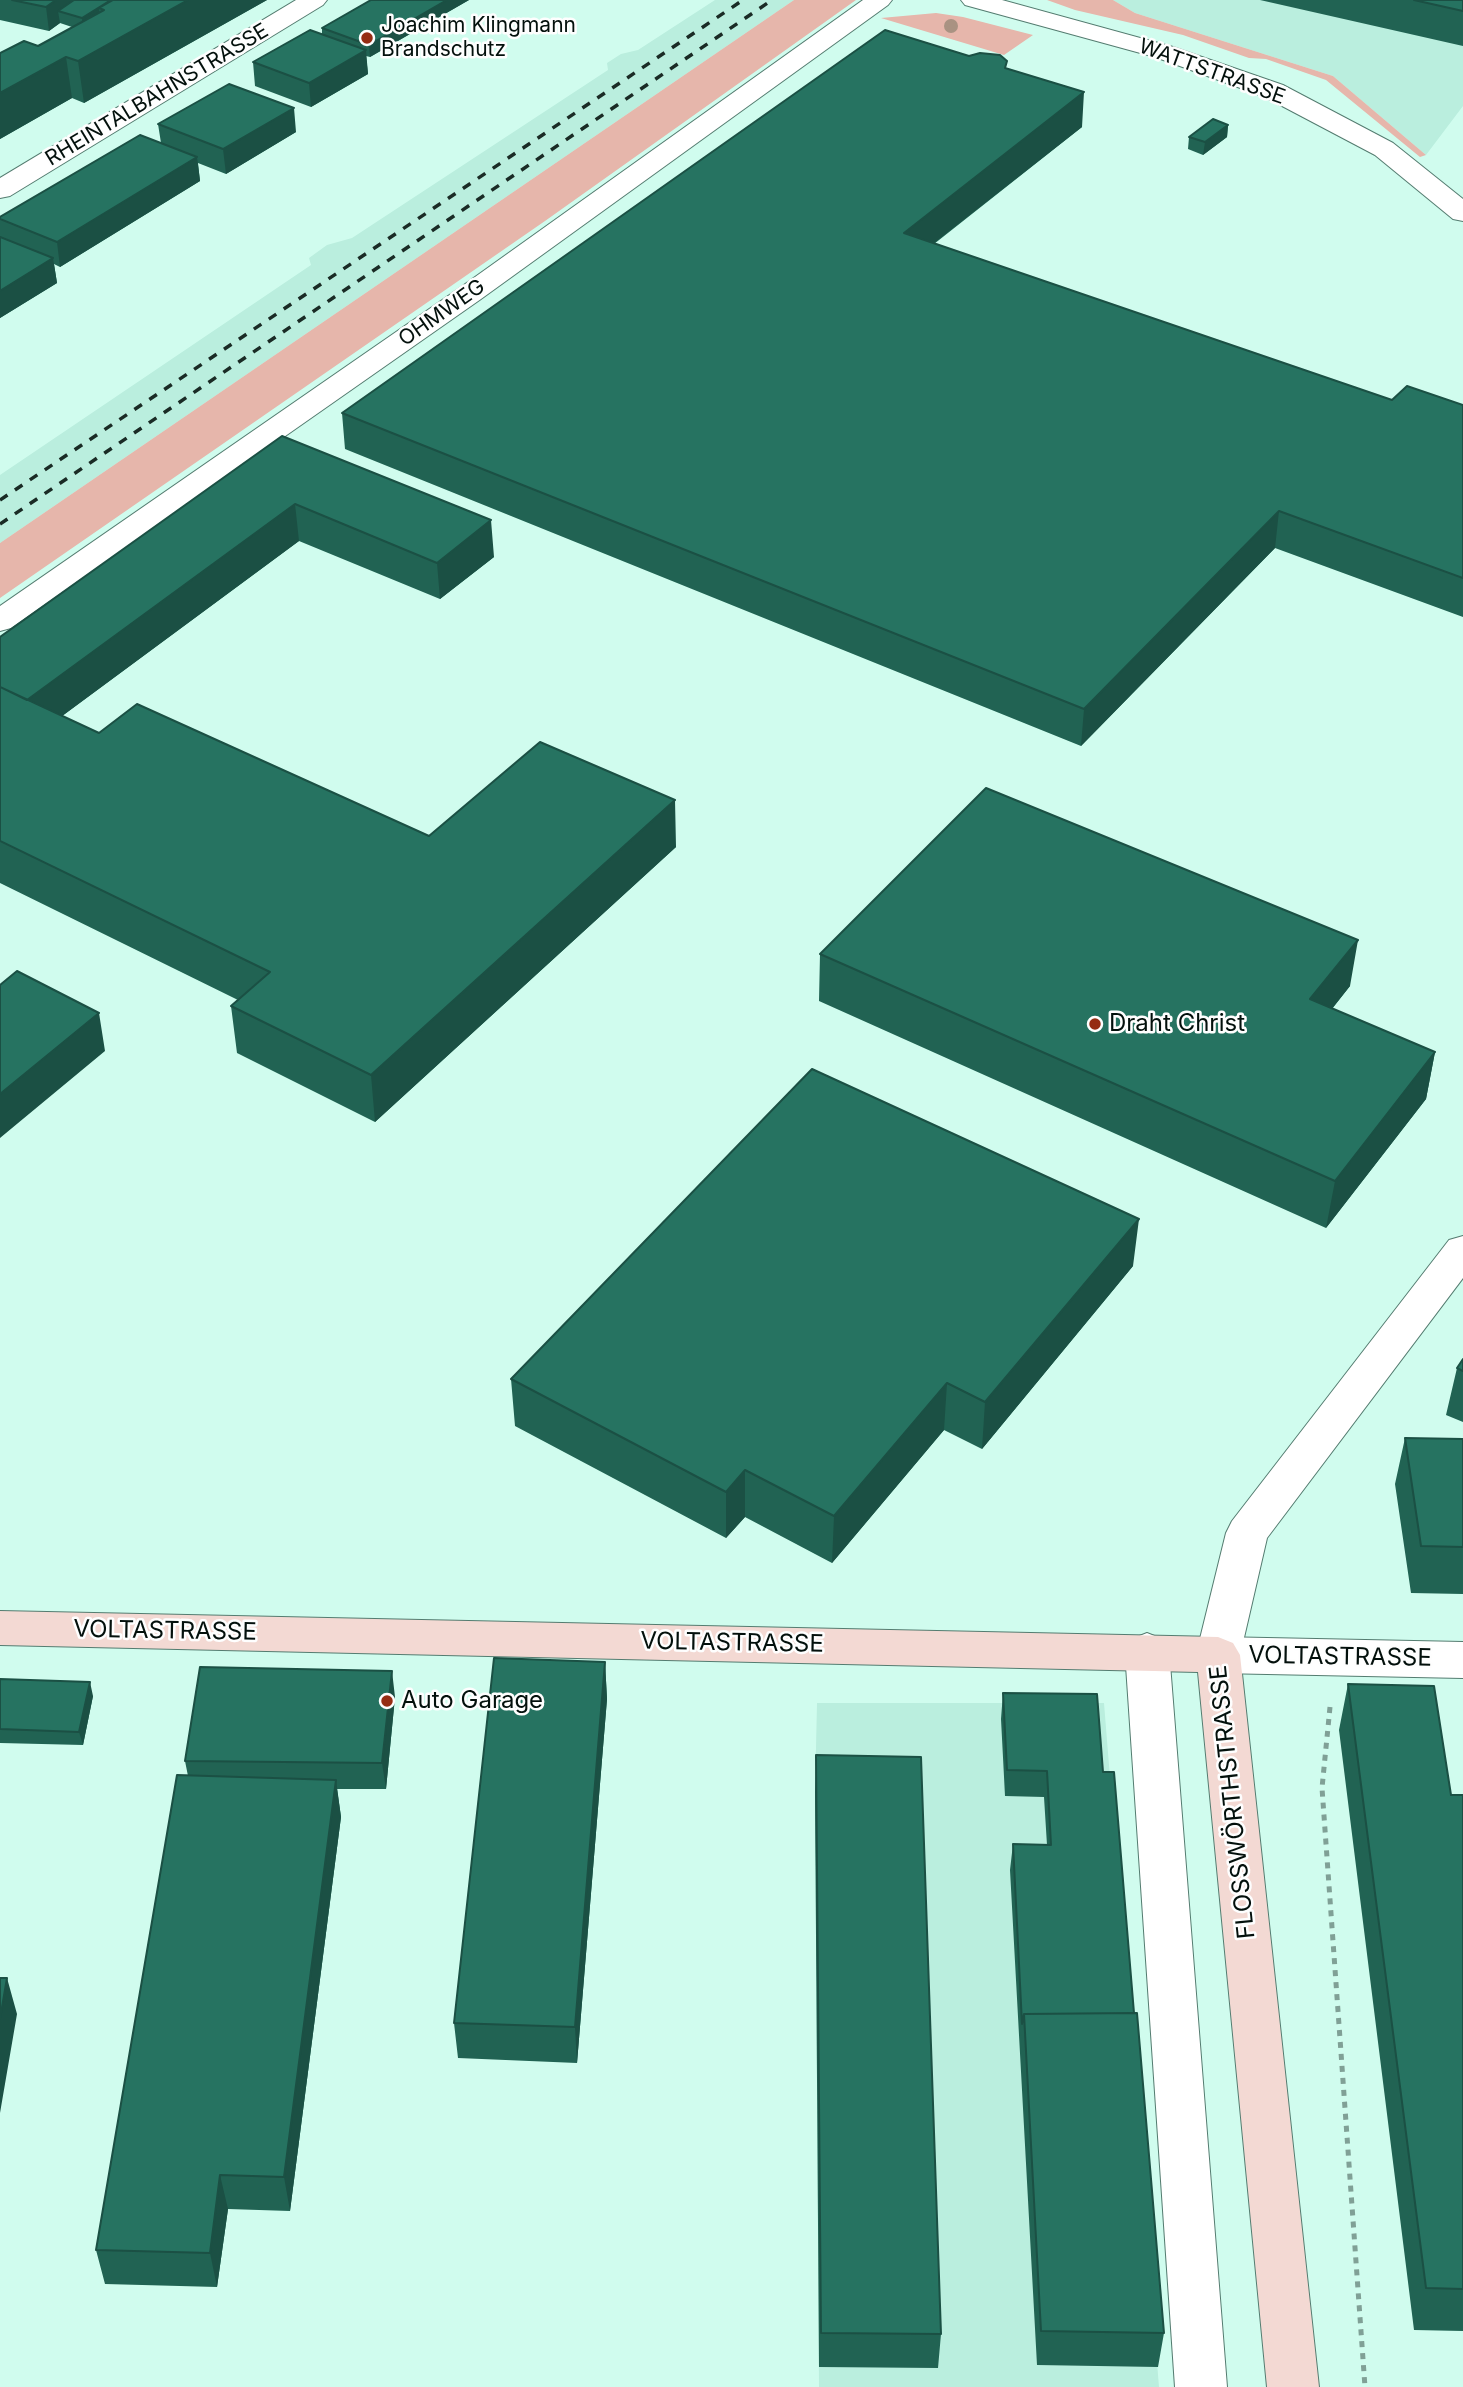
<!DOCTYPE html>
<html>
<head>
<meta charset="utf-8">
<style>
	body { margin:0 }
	canvas { display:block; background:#d0fcee }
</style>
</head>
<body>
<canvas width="1463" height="2387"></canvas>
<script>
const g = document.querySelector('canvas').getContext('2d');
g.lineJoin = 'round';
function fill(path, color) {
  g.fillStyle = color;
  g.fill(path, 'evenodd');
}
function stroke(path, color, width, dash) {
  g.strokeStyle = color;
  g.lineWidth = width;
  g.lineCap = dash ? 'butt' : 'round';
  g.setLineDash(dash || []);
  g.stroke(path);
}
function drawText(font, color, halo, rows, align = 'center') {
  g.font = font + ' Inter,sans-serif';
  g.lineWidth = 5;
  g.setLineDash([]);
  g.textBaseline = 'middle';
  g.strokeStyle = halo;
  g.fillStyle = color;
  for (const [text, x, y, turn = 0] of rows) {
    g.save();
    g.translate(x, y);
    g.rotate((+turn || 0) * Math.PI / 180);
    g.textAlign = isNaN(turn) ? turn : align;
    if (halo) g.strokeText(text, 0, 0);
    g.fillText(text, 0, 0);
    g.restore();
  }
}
fill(new Path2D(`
	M715 0H794L0 543V475L311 265 309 258 327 245 352 238 608 70 607 63 621 54 638 50Z
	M1113 0H1463V106L1426 155 1333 76 1135 13Z
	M817 1703H1104L1159 2387H819L815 1792Z`), '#baeede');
fill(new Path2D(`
	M794 0H856L545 221 0 598V543Z
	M1047 0H1113L1135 13 1333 76 1426 155 1420 157 1326 80 1266 59 1249 58 1183 35 1075 10Z
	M936 13 963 17 1033 35 1004 55 881 18Z`), '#e6b6ab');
const minor = new Path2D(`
	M296 0H327L323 5 10 196 0 198V178Z
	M863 0H892L888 5 481 299 11 628 0 631V606L461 287Z
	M1147 1633 1162 1639 1169 1651 1227 2387H1175L1125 1651 1132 1639Z
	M1218 1637 1463 1642V1678L1218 1673 1203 1667 1196 1655 1203 1643Z`);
const tertiary = new Path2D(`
	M961 0H1002L1173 47 1283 85 1393 143 1463 199V221L1453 219 1375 155 1265 97 1155 57 965 5Z
	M1463 1236V1278L1267 1538 1240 1655 1233 1667 1218 1673 1203 1667 1196 1655 1226 1533 1232 1521 1449 1240Z`);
const secondary = new Path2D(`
	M0 1611 1218 1637 1233 1643 1240 1655 1319 2387H1267L1198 1672 0 1645Z`);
stroke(minor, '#547c70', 2);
stroke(tertiary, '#547c70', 2);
stroke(secondary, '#547c70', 2);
stroke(new Path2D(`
	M1330 1707 1322 1788 1365 2387`), '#80a096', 5, [6, 6]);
fill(minor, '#fff');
fill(tertiary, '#fff');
fill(secondary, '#f3d9d3');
stroke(new Path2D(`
	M0 500 743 0
	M0 524 772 0`), '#1a2b25', 3.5, [9, 9]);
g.fillStyle = '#a99282';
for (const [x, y] of [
	[951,26]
]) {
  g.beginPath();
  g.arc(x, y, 7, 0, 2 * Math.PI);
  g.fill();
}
fill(new Path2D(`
	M0 0H267L84 103 72 98 0 139V53L38 46 72 27 60 23 49 31 0 20Z
	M371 0H469L370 57 366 56 368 74 311 107 255 86 253 62 322 34V28Z
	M1260 0H1463V46Z
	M969 56 1007 68 1082 127 934 244 1392 400 1463 405V617L1275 548 1081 746 345 449 342 413Z
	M158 124 296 132 226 174 198 163 200 181 60 267 54 264 57 283 0 318V217L161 143Z
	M1228 125 1227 137 1203 155 1188 149 1189 137Z
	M282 436 494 557 440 599 299 541 62 716 99 733 429 836 676 847 375 1122 237 1053 231 1006 238 1000 0 883V637Z
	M820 954 1350 986 1332 1009 1435 1052 1426 1099 1326 1228 819 1001Z
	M1133 1266 982 1449 944 1430 832 1563 745 1517 726 1538 515 1426 511 1379Z
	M1463 1359V1422L1446 1415 1457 1368Z
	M1405 1438 1463 1439V1594L1411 1593 1395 1484Z
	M605 1662 607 1699 577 2063 458 2058 454 2023Z
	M0 1679 93 1696 83 1745 0 1743Z
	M1348 1684 1451 1795H1463V2331L1414 2330 1339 1730Z
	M1003 1693 1103 1772 1134 2013 1164 2333 1158 2367 1037 2365 1010 1870 1013 1844 1047 1845 1044 1797 1005 1796 1001 1719Z
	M395 1697 386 1789H337L341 1817 290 2211 228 2209 217 2287 105 2284 96 2250 188 1776 185 1761Z
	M816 1755 941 2334 938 2368 819 2367 815 1792Z`), '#216353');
fill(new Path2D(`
	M56 0H92L58 11 60 23 49 31 46 7Z
	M111 0H132L104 10 99 8 100 20 83 31 82 18Z
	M188 0H267L84 103 78 61Z
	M447 0H469L370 57 369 45Z
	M366 50 368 74 311 107 309 83Z
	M66 57 72 98 0 139V93Z
	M1084 92 1082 127 902 268 904 233Z
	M294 108 296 132 226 174 223 149Z
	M1228 125 1227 137 1203 155 1205 142Z
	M197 157 200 181 60 267 57 242Z
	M53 258 57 283 0 318V291Z
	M295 504 299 541 27 742 20 705Z
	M1279 511 1275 548 1081 746 1084 709Z
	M491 520 494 557 440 599 437 563Z
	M675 800 676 847 375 1122 371 1075Z
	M1358 940 1350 986 1302 1046 1310 999Z
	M99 1013 105 1051 0 1138V1094Z
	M1435 1052 1426 1099 1326 1228 1335 1181Z
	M1139 1219 1133 1266 982 1449 985 1402Z
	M947 1383 944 1430 832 1563 834 1516Z
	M745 1470V1517L726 1538V1492Z
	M605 1662 607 1699 577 2063 575 2027Z
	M392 1671 395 1697 386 1789 382 1763Z
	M90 1682 93 1696 83 1745 79 1732Z
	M336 1780 341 1817 290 2211 284 2177Z
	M7 1978 17 2014 0 2113V2019Z
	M220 2175 228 2209 217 2287 210 2253Z`), '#1b5044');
const building = new Path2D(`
	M12 0H56L46 7Z
	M74 0H111L82 18 58 11Z
	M113 0H188L78 61 66 57 0 93V53L24 41 38 46 104 10 99 8Z
	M371 0H447L369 45 322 28Z
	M1414 0H1463V11Z
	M310 30 366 50 309 83 253 62Z
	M885 30 969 56 980 53 1000 55 1007 61 1005 68 1084 92 904 233 1392 400 1407 386 1463 405V578L1279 511 1084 709 342 413Z
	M229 84 294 108 223 149 158 124Z
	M1213 119 1228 125 1205 142 1189 137Z
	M140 135 197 157 57 242 0 219V217Z
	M0 237 53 258 0 291Z
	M282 436 491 520 437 563 295 504 27 700 0 687V637Z
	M0 687 99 733 137 704 429 836 540 742 675 800 371 1075 231 1006 270 972 0 841Z
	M986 788 1358 940 1310 999 1435 1052 1335 1181 820 954Z
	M17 971 99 1013 0 1094V985Z
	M812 1069 1139 1219 985 1402 947 1383 834 1516 745 1470 726 1492 511 1379Z
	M1463 1359V1371L1457 1368Z
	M1405 1438 1463 1439V1547L1421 1546Z
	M494 1658 605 1662 575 2027 454 2023Z
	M200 1667 392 1671 382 1763 185 1761Z
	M0 1679 90 1682 79 1732 0 1729Z
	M1348 1684 1434 1686 1451 1795H1463V2289L1426 2288Z
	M1003 1693 1097 1694 1103 1772H1114L1134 2013 1024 2014 1022 2024 1013 1844 1051 1845 1047 1771 1007 1770Z
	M816 1755 921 1757 941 2334 821 2333Z
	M177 1775 336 1780 284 2177 220 2175 210 2253 96 2250Z
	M0 1978H7L0 2019Z
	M1137 2013 1164 2333 1041 2331 1024 2014Z`);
fill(building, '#267361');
stroke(building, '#1b5044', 2);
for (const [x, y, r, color] of [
	[367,38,7,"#952c13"],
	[1095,1024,7,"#952c13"],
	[387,1701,7,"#952c13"]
]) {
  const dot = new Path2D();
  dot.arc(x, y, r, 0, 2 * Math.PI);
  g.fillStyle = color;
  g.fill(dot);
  stroke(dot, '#fefefe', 2.5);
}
drawText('21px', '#03100c', '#fefefe', [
	["Joachim Klingmann",381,26],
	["Brandschutz",381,50]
], 'left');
drawText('21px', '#03100c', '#fefefe', [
	["WATTSTRASSE",1212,72,20],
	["RHEINTALBAHNSTRASSE",157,95,-31],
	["OHMWEG",442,313,-35]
]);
drawText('24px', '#03100c', '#fefefe', [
	["Draht Christ",1109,1024],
	["Auto Garage",401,1701]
], 'left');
drawText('24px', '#03100c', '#fefefe', [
	["VOLTASTRASSE",165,1631,1],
	["VOLTASTRASSE",732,1643,1],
	["VOLTASTRASSE",1340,1657,1],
	["FLOSSWÖRTHSTRASSE",1233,1802,-96]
]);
</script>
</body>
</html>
